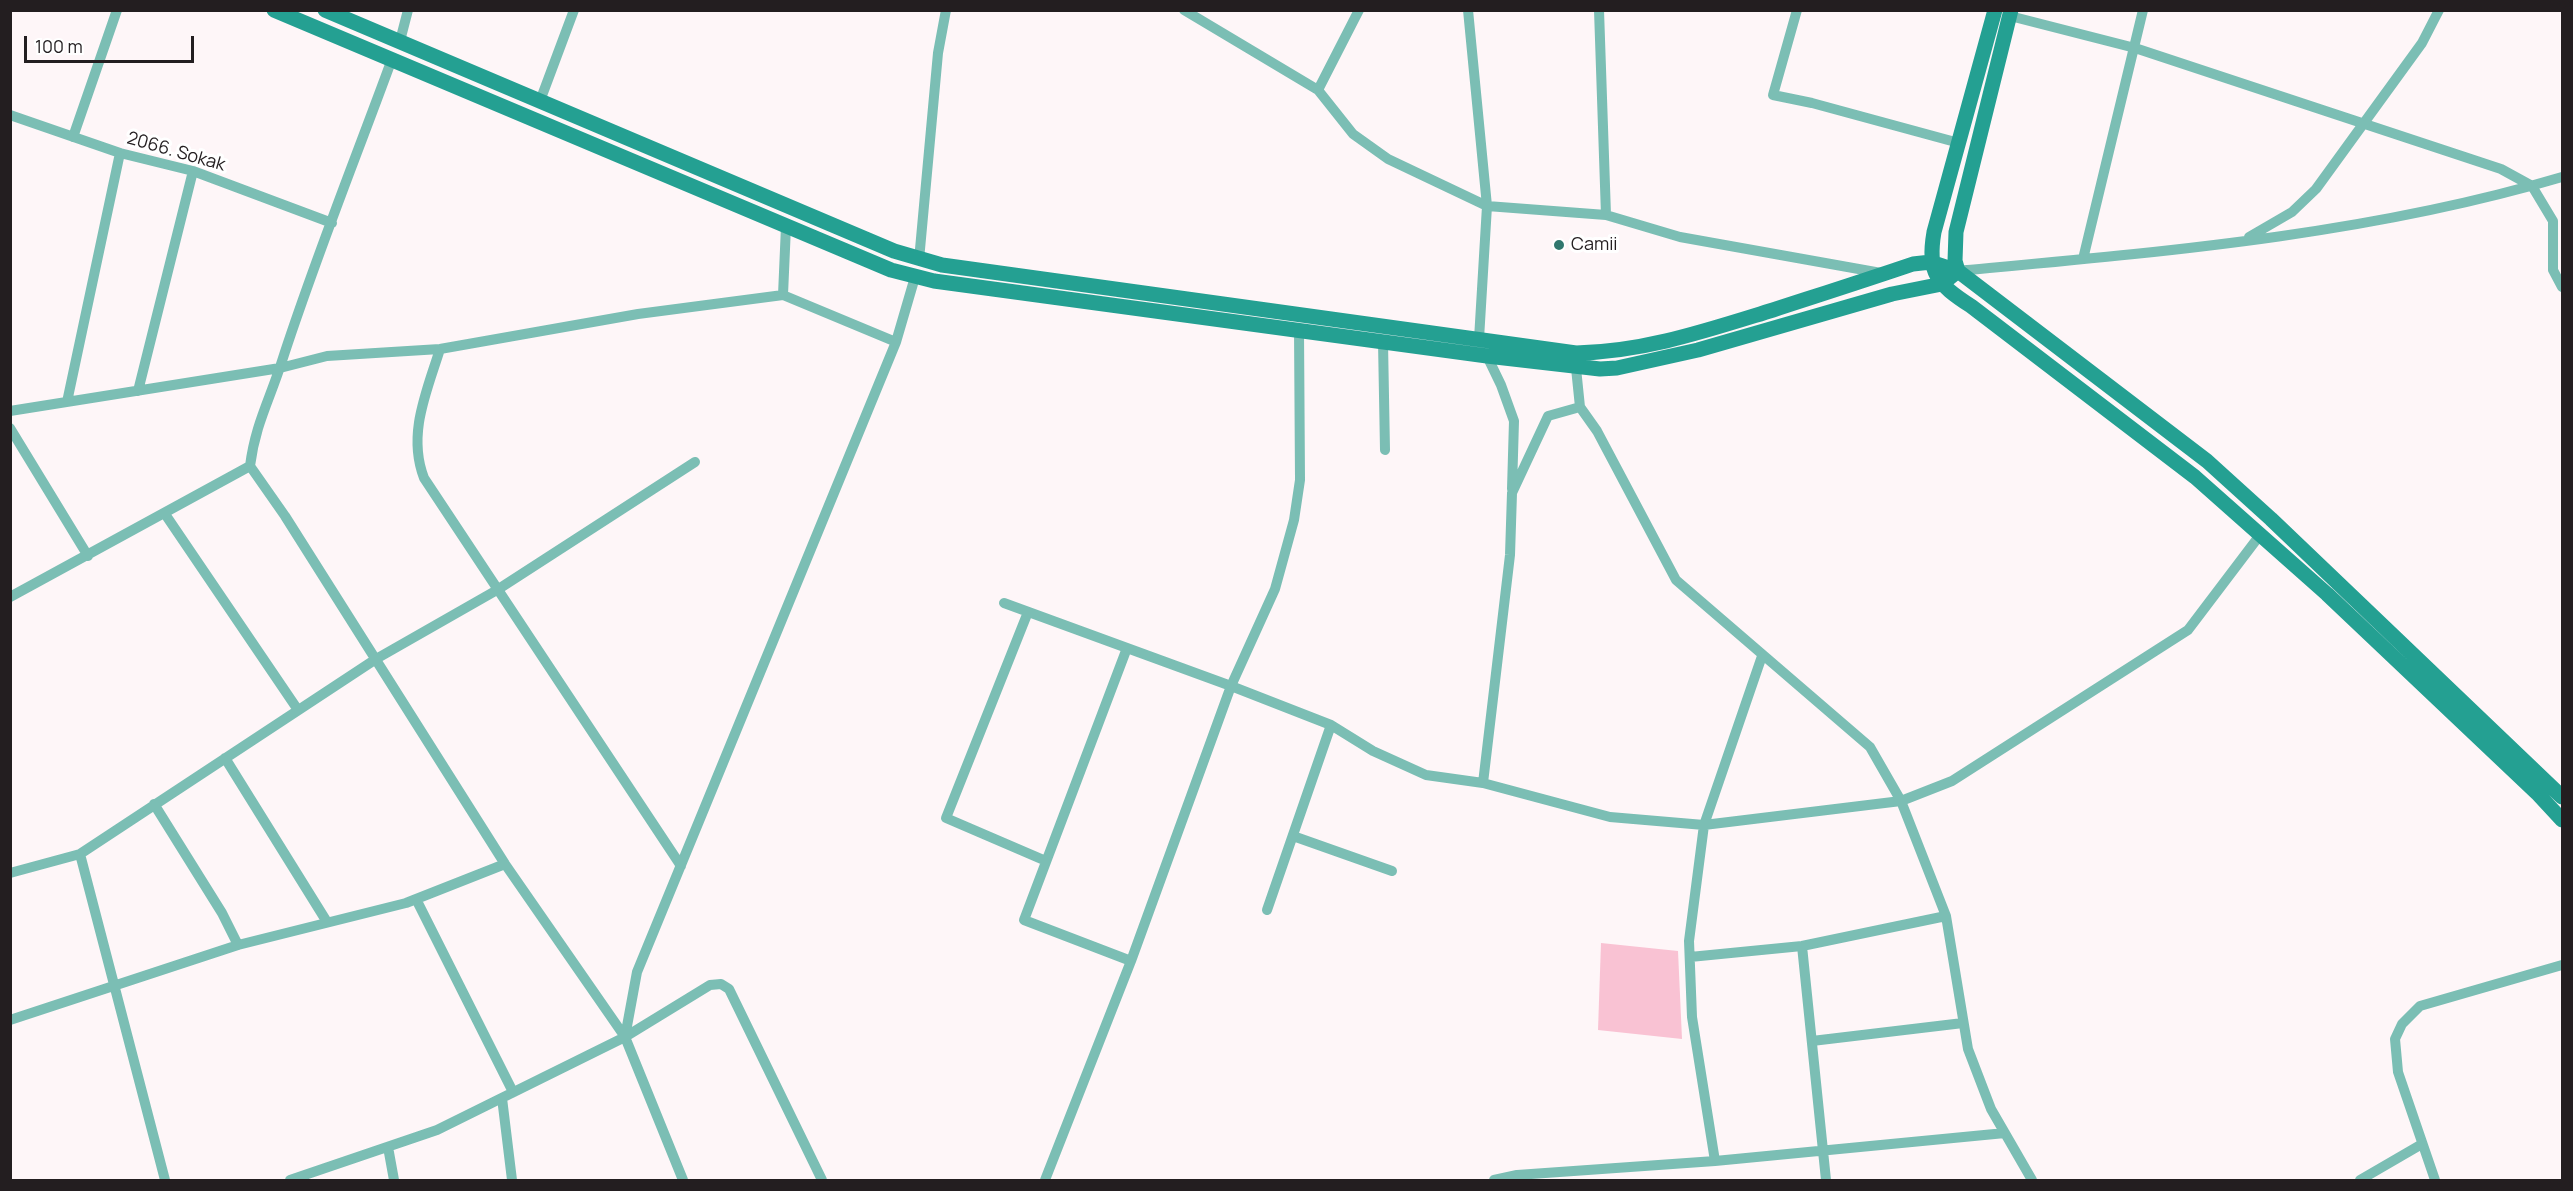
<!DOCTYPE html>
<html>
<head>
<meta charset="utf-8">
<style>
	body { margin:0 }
	#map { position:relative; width:2573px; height:1191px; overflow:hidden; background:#fef6f8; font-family:Manrope,sans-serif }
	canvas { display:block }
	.frame { position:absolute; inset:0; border:12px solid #231e20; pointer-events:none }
	.scale { position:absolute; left:24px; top:36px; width:170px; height:27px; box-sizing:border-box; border:3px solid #231e20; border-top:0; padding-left:8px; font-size:18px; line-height:21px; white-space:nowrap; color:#231e20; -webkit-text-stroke:4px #fff; paint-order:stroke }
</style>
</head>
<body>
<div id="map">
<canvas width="2573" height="1191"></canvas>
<div class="frame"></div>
<div class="scale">100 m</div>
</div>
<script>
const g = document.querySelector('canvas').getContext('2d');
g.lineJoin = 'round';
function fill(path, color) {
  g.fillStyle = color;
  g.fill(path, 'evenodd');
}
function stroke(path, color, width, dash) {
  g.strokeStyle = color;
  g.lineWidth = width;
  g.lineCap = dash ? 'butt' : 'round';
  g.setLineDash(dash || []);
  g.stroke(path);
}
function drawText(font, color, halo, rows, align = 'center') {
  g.font = font + ' Manrope,sans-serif';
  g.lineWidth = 6;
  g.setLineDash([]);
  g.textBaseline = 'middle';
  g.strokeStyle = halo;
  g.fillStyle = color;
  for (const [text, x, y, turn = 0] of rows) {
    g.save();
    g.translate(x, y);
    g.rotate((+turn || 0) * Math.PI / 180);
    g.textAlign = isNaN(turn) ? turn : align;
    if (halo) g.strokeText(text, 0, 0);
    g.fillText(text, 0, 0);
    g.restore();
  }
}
fill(new Path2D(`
	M1601 943 1678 951 1682 1039 1598 1030Z`), '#f9c2d3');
stroke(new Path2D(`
	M1184 10 1318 90 1353 134 1388 159 1487 206 1606 215 1680 237 1881 273
	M1468 10 1487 206 1479 339
	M1599 10 1606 215
	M1797 10 1773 95 1812 103 1959 143
	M2010 16 2135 48 2501 169 2532 186 2553 221V270L2562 287
	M400 41 408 10
	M392 59C355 160 315 259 282 361 270 399 255 425 250 466L285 516 505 864 625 1037
	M1318 90 1359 10
	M540 101 574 10
	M10 115 120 153 193 171 332 223
	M73 137 117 10
	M2249 237 2292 212 2316 189 2422 43 2439 10
	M2083 259 2143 10
	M919 260 938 53 946 10
	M1958 271C2161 252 2367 235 2562 177
	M783 295 786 226
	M1383 342 1385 450
	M440 349C427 391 407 434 424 478L681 866
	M1487 356 1501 385 1514 421 1512 489
	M1576 368 1580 407 1597 431 1676 580 1870 747 1901 801 1946 916 1968 1049 1991 1109 2032 1180
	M138 391 193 171
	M67 402 120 153
	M10 411 280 368 327 356 440 349 638 314 783 295 896 342
	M10 428 88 556
	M165 514 298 710
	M10 597 250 466
	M1004 603 1231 686 1331 725 1373 751 1426 775 1483 783 1610 817 1704 825 1901 801 1952 781 2188 630 2260 535
	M1028 612 946 818 1046 861
	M1127 648 1024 920 1131 961
	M225 758 327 922
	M1483 783 1510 555 1512 493 1548 416 1580 407
	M154 804 222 913 238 945
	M1293 836 1392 871
	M80 854 165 1180
	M10 873 80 854 376 659 497 590 695 462
	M416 899 513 1092
	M1267 910 1331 725
	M1802 946 1826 1180
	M1690 957 1802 946 1946 916
	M10 1020 238 945 406 903 505 864
	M1812 1041 1963 1023
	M502 1098 512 1180
	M388 1147 394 1180
	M1715 1161 1692 1017 1689 941 1704 825 1762 656
	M290 1180 437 1130 625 1037 710 985 721 984 729 989 822 1180
	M683 1180 625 1037 637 972 896 342 915 277
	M1045 1180 1131 961 1231 686 1275 589 1294 520 1300 480 1299 330
	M1494 1180 1517 1175 1715 1161 2005 1133
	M2360 1180 2422 1144
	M2435 1180 2398 1072 2395 1039 2402 1024 2420 1006 2562 965`), '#7bbeb4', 10);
stroke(new Path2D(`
	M274 10 891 270 934 281 1487 356 1600 369 1617 368 1698 350 1892 294 1942 284 1958 271
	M325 10 894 251 942 265 1576 353C1644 352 1708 330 1773 310 1819 295 1866 280 1913 264L1931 262 1958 271
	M1995 10 1934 232C1927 273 1937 284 1971 306L2195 477 2327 594 2537 793 2562 820
	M2011 10 1956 232 1955 261 1958 271 2207 461 2271 519 2562 797`), '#24a092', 15);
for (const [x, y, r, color] of [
	[1559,245,6,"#31776e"]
]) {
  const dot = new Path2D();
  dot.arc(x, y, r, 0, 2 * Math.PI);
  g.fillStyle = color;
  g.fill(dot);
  stroke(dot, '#fff', 2);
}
drawText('18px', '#231e20', '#fff', [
	["2066. Sokak",176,152,16]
]);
drawText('18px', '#231e20', '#fff', [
	["Camii",1571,245]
], 'left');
</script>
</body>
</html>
